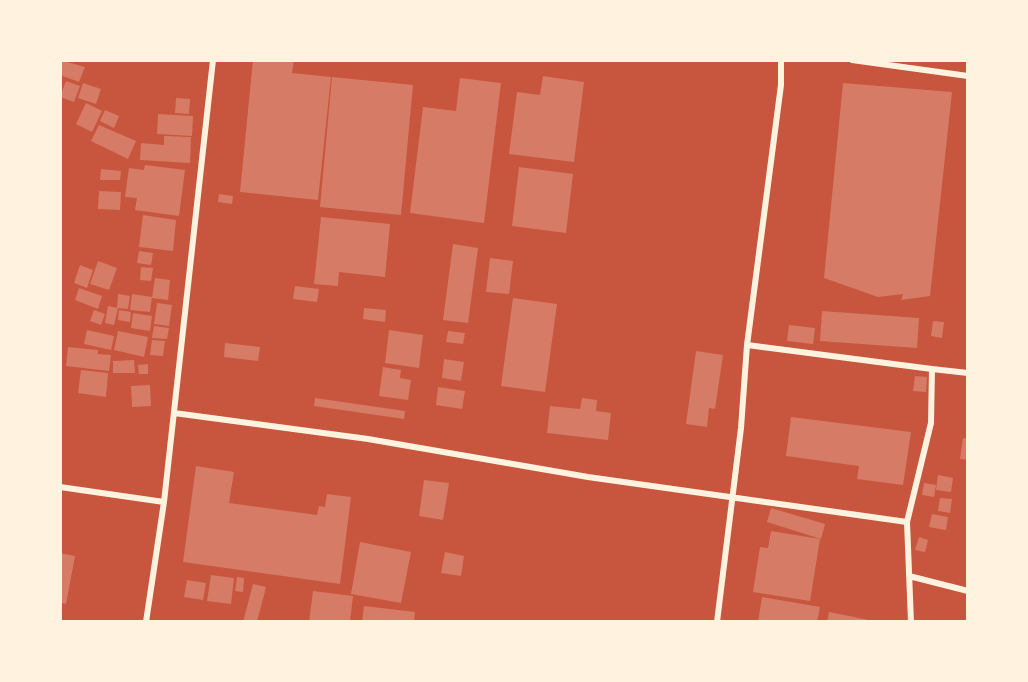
<!DOCTYPE html>
<html>
<head>
<meta charset="utf-8">
<style>
	body { margin:0 }
	#map { position:relative; width:1028px; height:682px; overflow:hidden; background:#c8553d; font-family:"IBM Plex Sans",sans-serif }
	canvas { display:block }
	.frame { position:absolute; inset:0; border:62px solid #fff3e0; pointer-events:none }
</style>
</head>
<body>
<div id="map">
<canvas width="1028" height="682"></canvas>
<div class="frame"></div>
</div>
<script>
const g = document.querySelector('canvas').getContext('2d');
g.lineJoin = 'round';
function fill(path, color) {
  g.fillStyle = color;
  g.fill(path, 'evenodd');
}
function stroke(path, color, width, dash) {
  g.strokeStyle = color;
  g.lineWidth = width;
  g.lineCap = dash ? 'butt' : 'round';
  g.setLineDash(dash || []);
  g.stroke(path);
}
fill(new Path2D(`
	M60 60 85 67 79 82 60 75Z
	M253 60H294L292 73 331 77 318 200 240 192Z
	M543 76 584 82 574 162 509 154 517 92 540 95Z
	M332 77 413 85 401 215 320 207Z
	M460 78 501 83 484 223 410 213 423 107 456 111Z
	M66 81 80 86 74 102 60 97Z
	M83 83 101 89 96 104 78 98Z
	M843 83 952 92 930 296 901 300 903 294 878 297 824 278Z
	M176 98 190 99 189 114 175 113Z
	M86 103 102 111 92 132 76 124Z
	M105 110 119 116 114 128 100 121Z
	M158 114 193 116 192 136 157 134Z
	M99 125 136 141 128 159 91 141Z
	M164 136 191 137 190 163 140 160 141 143 164 145Z
	M145 165 185 170 179 216 135 210 137 198 125 197 129 168 144 170Z
	M519 167 573 174 566 233 512 226Z
	M101 169 121 171 120 180H100Z
	M99 191 121 192 120 210 98 209Z
	M219 194 233 196 232 204 218 202Z
	M143 215 176 220 173 251 139 247Z
	M321 217 390 224 385 277 339 272 338 286 314 284Z
	M453 244 478 248 468 323 443 320Z
	M139 251 153 253 151 265 137 263Z
	M490 258 513 261 509 294 486 292Z
	M98 261 117 268 109 290 90 284Z
	M80 265 93 270 87 288 74 283Z
	M141 267 153 268 151 281 140 280Z
	M155 278 170 280 168 300 152 298Z
	M295 286 319 289 317 302 293 299Z
	M79 288 102 296 98 309 75 300Z
	M118 294 130 296 128 309 117 308Z
	M132 294 152 297 150 312 130 310Z
	M513 298 557 304 545 392 501 386Z
	M157 303 172 305 169 326 154 324Z
	M108 306 118 308 114 325 105 323Z
	M364 308 386 310 385 322 363 319Z
	M94 310 105 314 101 325 90 321Z
	M119 310 131 312 130 322 118 320Z
	M822 311 919 318 917 348 820 341Z
	M133 313 152 316 150 331 131 328Z
	M933 321 944 322 942 338 931 336Z
	M789 325 815 328 813 344 787 341Z
	M154 326 169 328 167 339 152 338Z
	M87 330 114 336 111 350 84 344Z
	M389 330 423 335 419 368 385 363Z
	M118 331 148 337 144 357 114 350Z
	M448 331 465 333 463 344 446 342Z
	M152 340 165 341 163 356 150 355Z
	M225 343 260 347 258 361 224 357Z
	M68 347 98 350V354L111 355 109 371 66 366Z
	M696 351 723 355 715 409 709 408 707 427 686 424Z
	M444 359 464 362 461 381 442 378Z
	M134 360 135 373H113V361Z
	M148 364V374H139L138 365Z
	M383 367 401 370 400 378 411 380 408 400 379 396Z
	M81 370 108 373 106 397 78 393Z
	M915 376 927 377 926 392 913 391Z
	M150 385 151 406 132 407 131 386Z
	M438 387 465 391 462 409 436 405Z
	M315 398 405 411 404 419 314 406Z
	M582 398 597 400 596 411 611 413 608 440 547 433 550 406 580 409Z
	M791 417 911 432 903 485 857 479 859 466 786 456Z
	M963 438 968 439V460L960 459Z
	M196 466 234 472 229 503 317 515 319 506 325 507 327 494 351 497 340 584 183 562Z
	M938 475 953 478 951 492 936 490Z
	M424 480 449 483 443 520 419 516Z
	M924 483 936 485 934 497 922 495Z
	M940 498 952 499 950 513 938 511Z
	M771 508 825 524 821 539 767 522Z
	M932 514 948 517 946 530 929 527Z
	M771 531 820 539 810 601 753 592 760 547 768 548Z
	M919 537 928 540 925 552 915 550Z
	M360 542 411 552 401 603 351 594Z
	M445 552 464 556 461 576 441 573Z
	M60 553 75 556 66 604 60 603Z
	M211 575 234 578 231 604 207 601Z
	M237 577 244 578 243 592 235 591Z
	M187 580 206 583 203 600 184 597Z
	M253 584 266 587 257 622H243Z
	M313 591 353 596 350 622H309Z
	M762 597 820 607 817 622H758Z
	M364 606 415 612 414 622H362Z
	M829 612 874 621V622H827Z`), '#d67c66');
stroke(new Path2D(`
	M852 60 968 76
	M747 345 932 369
	M174 413 368 439 588 477 907 522
	M60 487 164 502
	M909 576 968 591
	M146 622 164 502 213 60
	M717 622 741 428 747 345 781 85V60
	M911 622 907 522 931 423 932 369 968 373`), '#fff3e0', 6);
</script>
</body>
</html>
